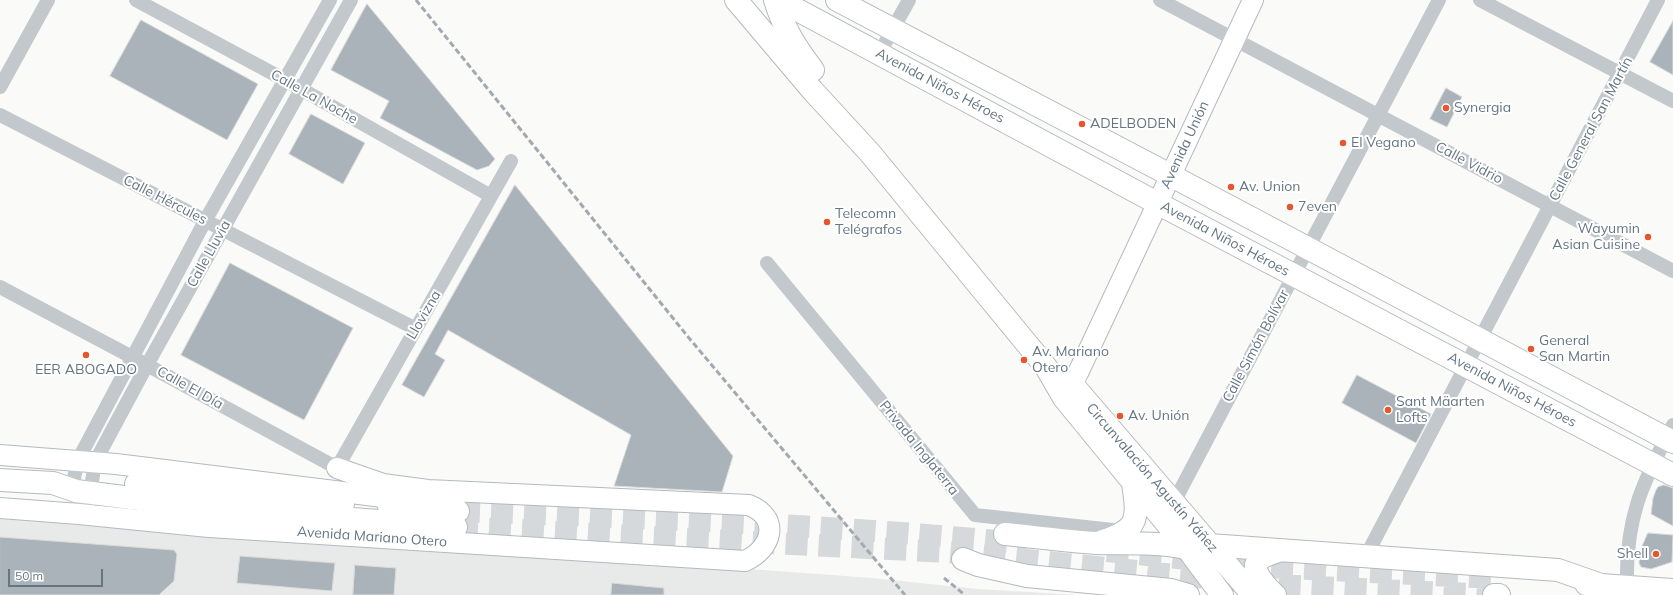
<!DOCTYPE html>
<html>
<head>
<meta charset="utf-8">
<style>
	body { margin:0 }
	#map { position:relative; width:1673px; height:595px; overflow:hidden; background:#fafaf8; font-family:Mulish,sans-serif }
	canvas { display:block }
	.scale { position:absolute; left:8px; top:569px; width:95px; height:18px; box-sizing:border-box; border:2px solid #657683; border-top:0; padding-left:5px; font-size:12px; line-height:14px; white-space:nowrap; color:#657683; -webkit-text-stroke:3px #fff; paint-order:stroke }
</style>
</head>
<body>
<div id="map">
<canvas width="1673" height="595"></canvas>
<div class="scale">50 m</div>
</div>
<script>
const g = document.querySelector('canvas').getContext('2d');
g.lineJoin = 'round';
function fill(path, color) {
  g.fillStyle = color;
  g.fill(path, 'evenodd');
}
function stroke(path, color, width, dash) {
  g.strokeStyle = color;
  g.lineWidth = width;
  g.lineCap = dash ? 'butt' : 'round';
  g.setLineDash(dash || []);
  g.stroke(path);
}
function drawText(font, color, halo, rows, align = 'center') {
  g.font = font + ' Mulish,sans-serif';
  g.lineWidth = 4;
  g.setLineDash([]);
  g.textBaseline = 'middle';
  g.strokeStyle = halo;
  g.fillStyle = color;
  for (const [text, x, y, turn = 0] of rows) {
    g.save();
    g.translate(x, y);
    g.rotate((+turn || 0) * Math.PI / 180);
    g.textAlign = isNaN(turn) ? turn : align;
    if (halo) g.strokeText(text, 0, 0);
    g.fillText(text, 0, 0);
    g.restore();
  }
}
fill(new Path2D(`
	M0 514 872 578 978 589 1078 595H0Z`), '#e8e9e9');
const building = new Path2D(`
	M367 4 495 159 489 166 477 170 380 118 389 101 331 70Z
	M141 20 258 84 227 140 110 76Z
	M1673 21V75L1650 62Z
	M1446 88 1462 97 1447 127 1430 119Z
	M311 114 365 143 343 184 289 154Z
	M515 185 733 456 722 492 614 486 631 435 448 330 435 354 445 360 424 397 402 385Z
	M230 263 353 328 304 420 181 355Z
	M1357 375 1431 414 1416 443 1342 403Z
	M1664 485 1673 488V526L1651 514 1653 498 1656 490 1658 487Z
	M1648 533 1673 535 1672 562 1651 569 1641 567 1639 563 1640 551Z
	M0 537 174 550 177 554 174 581 159 595H0Z
	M240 556 335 563 332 591 237 583Z
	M355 565 396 568 394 595H353Z
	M612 583 664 588V595H611Z`);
fill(building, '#aab3b9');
stroke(building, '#dcdcda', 1);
stroke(new Path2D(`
	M458 511C648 518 838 525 1027 544
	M456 527 948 552 1275 585 1494 595
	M1107 551 1267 567 1495 578`), '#d5d9db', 22, [22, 11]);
const secondary = new Path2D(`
	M1064 398 1078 373 1253 0
	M0 455 116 464 375 496 404 502
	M0 508 79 514 209 527 745 561C772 549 781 518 749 505L428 490 383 484 337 468`);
const primary = new Path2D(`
	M736 0 813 91 870 153 1046 367 1064 398 1186 547 1222 595
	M775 0C784 29 795 46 813 70
	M779 0 1157 203 1673 475
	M837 0 1170 175 1673 442
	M1061 377 1072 384 1253 595
	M0 480 53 483 76 491 211 508 456 527
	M136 484 343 504
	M389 507 458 511
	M1005 534C1035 537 1066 541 1096 543 1121 544 1173 541 1194 551
	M1103 541C1140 529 1138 518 1133 483
	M1209 545 1558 570 1601 585
	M963 559 978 565 1027 576 1171 590 1188 595
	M1586 584 1673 590
	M1275 595C1268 589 1250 571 1258 561 1263 555 1274 553 1281 550
	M1494 595H1499`);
stroke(secondary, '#b3babf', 22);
stroke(primary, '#b5babe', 24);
stroke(new Path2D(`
	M136 0 285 80 491 196
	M1160 0 1673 271
	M1480 0 1673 101
	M879 54 909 0
	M0 87 48 0
	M0 115 416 329
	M767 263 975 515 1122 531
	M0 287 147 365 337 468 344 474
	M337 468 511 161
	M89 501 95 462 147 365 351 0
	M1174 502 1439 0
	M79 514 74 478 78 460 205 221 330 0
	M1366 556 1658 0
	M1627 587C1625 519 1642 483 1673 425`), '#c3c8cc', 14);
stroke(secondary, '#fff', 20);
stroke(primary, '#fff', 22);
stroke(new Path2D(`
	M416 0 689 338 905 595
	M944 578 965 595`), '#a2aab0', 3, [6, 3]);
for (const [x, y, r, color] of [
	[1446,108,4,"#e4572e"],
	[1082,124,4,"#e4572e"],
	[1343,143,4,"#e4572e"],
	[1231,187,4,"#e4572e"],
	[1290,207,4,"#e4572e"],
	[827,222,4,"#e4572e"],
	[1648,237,4,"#e4572e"],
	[1531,349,4,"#e4572e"],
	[86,355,4,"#e4572e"],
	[1024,360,4,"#e4572e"],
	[1388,410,4,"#e4572e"],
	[1120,416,4,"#e4572e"],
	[1656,554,4,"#e4572e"]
]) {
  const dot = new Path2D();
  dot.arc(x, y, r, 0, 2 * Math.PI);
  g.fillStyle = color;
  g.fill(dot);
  stroke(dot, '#fff', 1.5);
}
drawText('14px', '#657683', '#fff', [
	["Avenida Niños Héroes",940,86,28],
	["Calle La Noche",314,97,29],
	["Calle General San Martín",1591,129,-62],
	["Avenida Unión",1185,145,-65],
	["Calle Vidrio",1469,163,28],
	["Calle Hércules",165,200,27],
	["Avenida Niños Héroes",1225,239,28],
	["Calle Lluvia",209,254,-61],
	["Llovizna",424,315,-60],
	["Calle Simón Bolívar",1256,346,-62],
	["Calle El Día",190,388,29],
	["Avenida Niños Héroes",1512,390,28],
	["Privada Inglaterra",919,448,51],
	["Circunvalación Agustín Yáñez",1152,478,49],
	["Avenida Mariano Otero",372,537,4]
]);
drawText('14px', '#657683', '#fff', [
	["Synergia",1454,108],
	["ADELBODEN",1090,124],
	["El Vegano",1351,143],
	["Av. Union",1239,187],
	["7even",1298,207],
	["Telecomn",835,214],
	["Telégrafos",835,230],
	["Wayumin",1640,229,"right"],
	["Asian Cuisine",1640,245,"right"],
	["General",1539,341],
	["San Martin",1539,357],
	["Av. Mariano",1032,352],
	["Otero",1032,368],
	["EER ABOGADO",86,370,"center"],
	["Sant Mäarten",1396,402],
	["Lofts",1396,418],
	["Av. Unión",1128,416],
	["Shell",1648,554,"right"]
], 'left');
</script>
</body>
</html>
